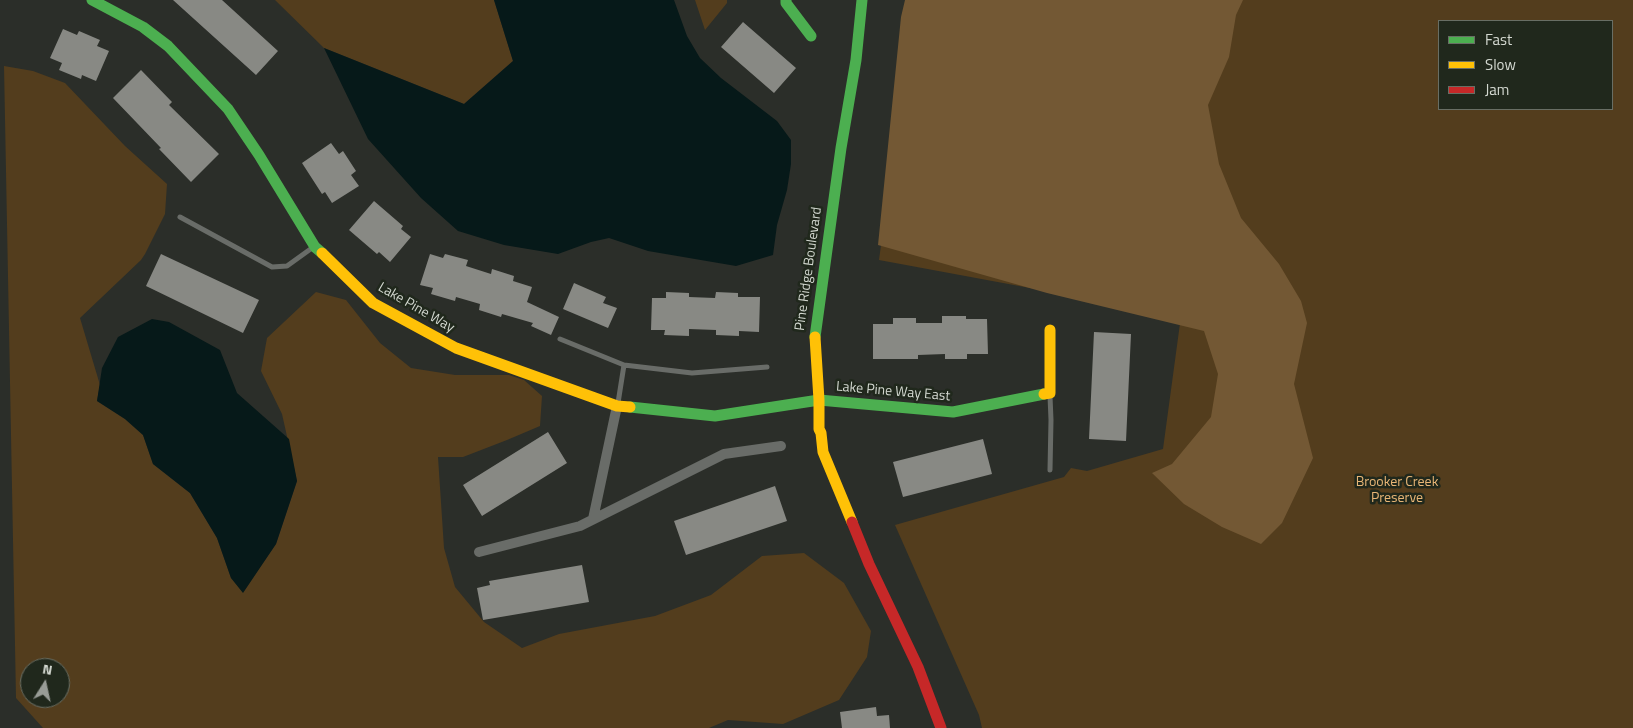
<!DOCTYPE html>
<html>
<head>
<meta charset="utf-8">
<style>
	body { margin:0 }
	#map { position:relative; width:1633px; height:728px; overflow:hidden; background:#2b2e29; font-family:"Titillium Web",sans-serif }
	canvas { display:block }
	.legend { position:absolute; left:1438px; top:20px; width:175px; height:90px; box-sizing:border-box; background:#20281c; border:1px solid #686e64; margin:0; padding:6px 9px; list-style:none; font-size:15px; color:#d3d8d0 }
	.legend li { display:flex; align-items:center; gap:10px; height:25px }
	.legend b { width:25px; border:1px solid #686e64 }
	.north { position:absolute; left:20px; top:658px; width:50px; height:50px; box-sizing:border-box; background:#20281c; border:1px solid #686e64; border-radius:50%; rotate:10deg; font-size:14px; font-weight:700; line-height:20px; text-align:center; color:#d3d8d0 }
	.north::after { content:''; display:block; margin:auto; width:18px; height:22px; background:#989c96; clip-path:polygon(50% 0,100% 100%,50% 72%,0 100%) }
</style>
</head>
<body>
<div id="map">
<canvas width="1633" height="728"></canvas>
<ul class="legend">
<li><b style="height:6px;background:#4caf50"></b>Fast</li>
<li><b style="height:6px;background:#ffc107"></b>Slow</li>
<li><b style="height:6px;background:#c62828"></b>Jam</li>
</ul>
<div class="north">N</div>
</div>
<script>
const g = document.querySelector('canvas').getContext('2d');
g.lineJoin = 'round';
function fill(path, color) {
  g.fillStyle = color;
  g.fill(path, 'evenodd');
}
function stroke(path, color, width, dash) {
  g.strokeStyle = color;
  g.lineWidth = width;
  g.lineCap = dash ? 'butt' : 'round';
  g.setLineDash(dash || []);
  g.stroke(path);
}
function drawText(font, color, halo, rows, align = 'center') {
  g.font = font + ' "Titillium Web",sans-serif';
  g.lineWidth = 5;
  g.setLineDash([]);
  g.textBaseline = 'middle';
  g.strokeStyle = halo;
  g.fillStyle = color;
  for (const [text, x, y, turn = 0] of rows) {
    g.save();
    g.translate(x, y);
    g.rotate((+turn || 0) * Math.PI / 180);
    g.textAlign = isNaN(turn) ? turn : align;
    if (halo) g.strokeText(text, 0, 0);
    g.fillText(text, 0, 0);
    g.restore();
  }
}
fill(new Path2D(`
	M275 0H494L513 61 464 104 324 48Z
	M695 0H727V3L705 30Z
	M914 0H1633V728H982L979 715 895 525 1064 477 1071 468 1087 471 1163 449 1181 316 879 260ZM1439 21H1612V109H1439Z
	M4 66 33 71 65 83 125 146 167 184 165 214 145 254 141 260 80 318 100 385 97 401 125 419 143 435 153 464 190 493 217 538 231 578 243 592 276 544 297 481 282 414 261 371 267 338 316 292 346 300 380 343 411 368 455 375H509L524 380 542 396 540 426 507 440 463 457H438L444 548 455 587 484 622 522 648 559 634 655 616 711 595 762 556 804 553 844 583 871 631 867 657 839 700 783 724 728 720 709 728H43L16 698ZM30 668H60V698H30Z`), '#533d1d');
fill(new Path2D(`
	M905 0H1243L1236 15 1229 57 1208 105 1219 164 1241 218 1279 264 1301 301 1307 323 1294 384 1313 458 1282 523 1261 544 1222 527 1184 504 1152 473 1172 464 1211 417 1218 374 1204 331 1047 293 878 245 901 17Z`), '#735834');
fill(new Path2D(`
	M494 0H674L687 36 700 58 721 78 777 121 791 140V164L787 190 777 225 773 255 736 266 648 251 609 238 591 242 558 254 504 245 458 231 421 198 368 139 324 48 464 104 513 61Z
	M152 319 169 322 220 350 237 393 289 439 297 481 276 544 243 593 231 578 217 538 190 493 153 464 143 435 125 419 97 401 102 368 118 337Z`), '#061919');
fill(new Path2D(`
	M173 0H222L278 51 256 75Z
	M743 22 796 68 774 93 721 47Z
	M63 29 77 35 79 31 100 40 97 46 109 51 96 81 82 75 81 79 59 70 62 63 50 58Z
	M141 70 172 102 169 105 219 154 191 182 159 149 161 148 113 98Z
	M331 143 339 154 343 151 356 171 351 175 359 186 332 203 325 192 322 194 302 163Z
	M374 201 403 226 401 229 411 237 390 262 379 252 377 254 349 230Z
	M161 254 259 300 243 333 146 286Z
	M430 254 443 258 445 254 468 260 466 266 491 274 492 269 514 276 513 281 532 287 527 302 559 317 551 335 531 326 533 323 502 314 501 317 479 310 480 304 456 297 455 301 431 294 433 288 420 285Z
	M574 283 606 297 603 303 617 308 608 328 563 309Z
	M666 292 689 293V297L715 298 716 292 738 293V297H760L759 332 739 331V336L716 335V330L689 329V336L664 335 665 330H651L652 298H666Z
	M942 316H966V319H987L988 354H967V359H945V354L918 355V359H873V324H893V318H916V323H942Z
	M1094 332 1131 334 1126 441 1089 439Z
	M548 432 567 463 482 516 463 485Z
	M983 439 992 474 903 497 893 462Z
	M775 486 787 521 686 555 674 521Z
	M582 565 589 602 483 620 477 588 490 585 489 581Z
	M876 707 877 716 889 715 890 728H842L840 712Z`), '#888984');
stroke(new Path2D(`
	M180 217 272 267 287 266 312 248
	M560 339 624 365
	M618 403 624 365 692 373 767 367
	M1050 470 1051 420 1050 396`), '#696c68', 5);
stroke(new Path2D(`
	M593 519 617 406
	M479 552 580 526 724 454 781 446`), '#696c68', 10);
stroke(new Path2D(`
	M92 0 143 27 168 46 228 109 259 155 315 247 322 253
	M786 0V3L811 36
	M815 337 841 148 856 60 862 0
	M630 407 715 416 819 400 953 412 1044 394`), '#4caf50', 11);
stroke(new Path2D(`
	M322 253 373 303 456 348 617 406 630 407
	M815 337 819 400V429L821 433 823 452 852 522
	M1044 394 1050 393V330`), '#ffc107', 11);
stroke(new Path2D(`
	M852 522 869 564 918 667 941 728`), '#c62828', 11);
drawText('14px', '#d3d8d0', '#20281c', [
	["Pine Ridge Boulevard",809,269,-82],
	["Lake Pine Way",416,308,30],
	["Lake Pine Way East",893,392,5]
]);
drawText('14px', '#e8b676', '#20281c', [
	["Brooker Creek",1397,483],
	["Preserve",1397,499]
]);
</script>
</body>
</html>
